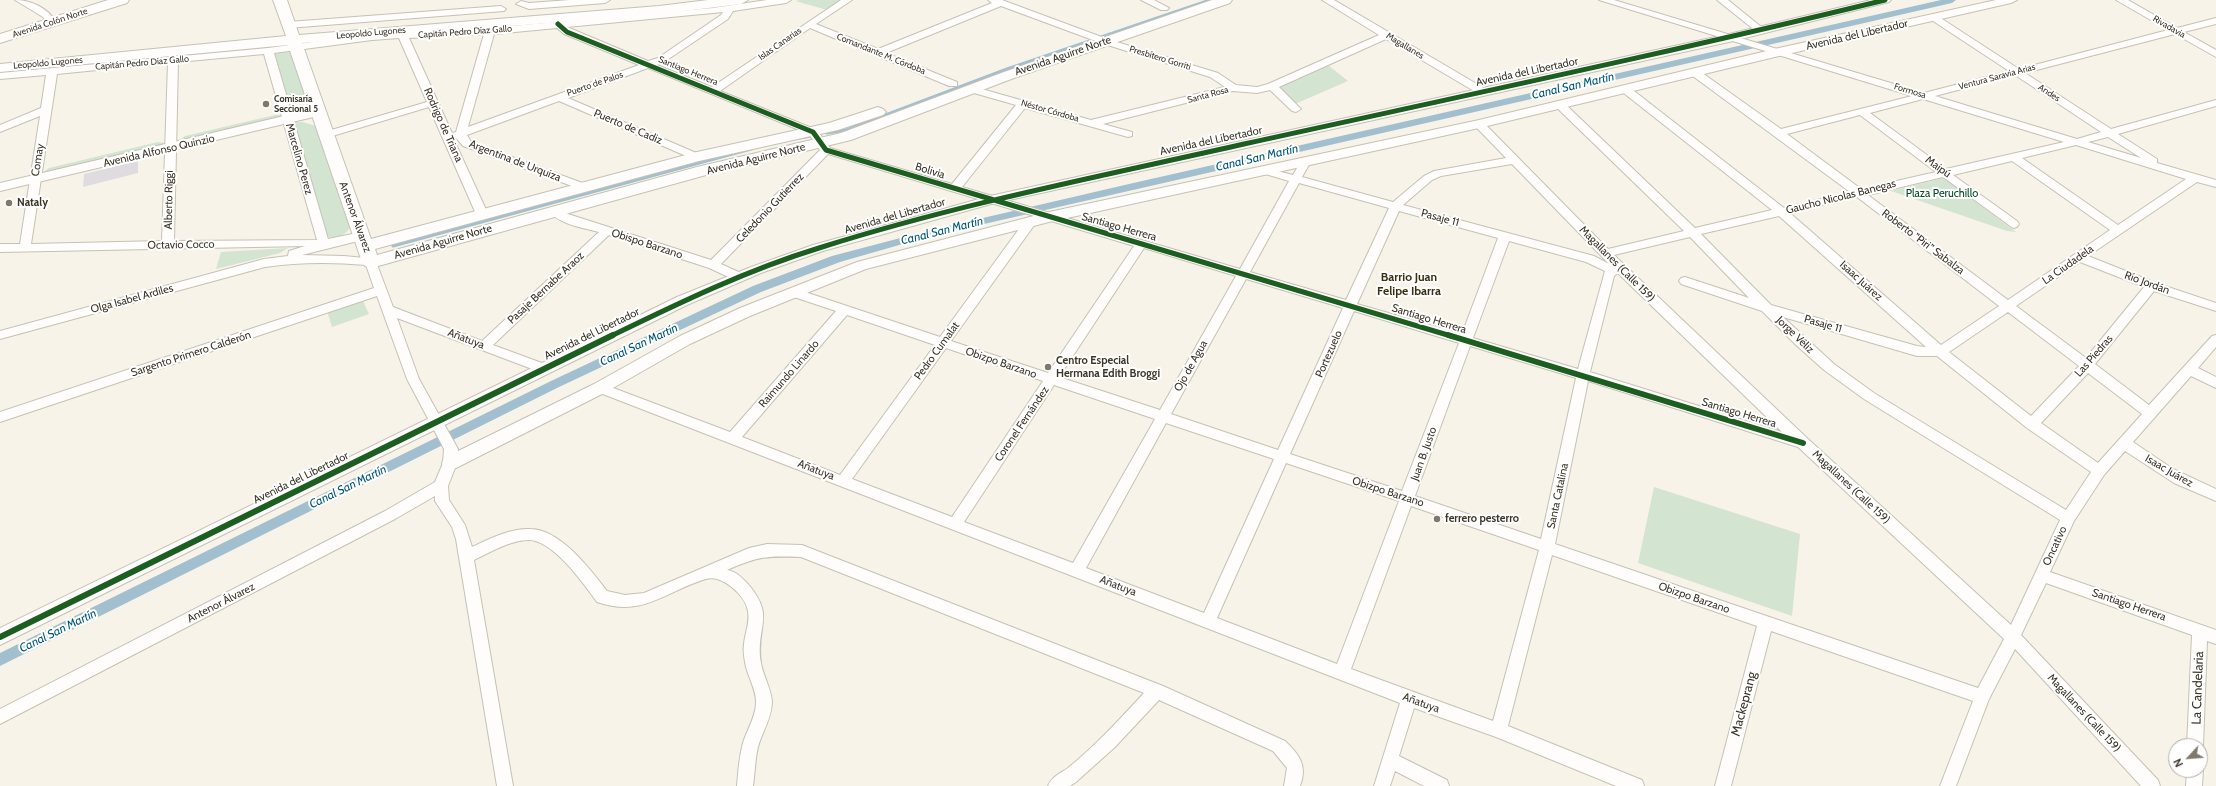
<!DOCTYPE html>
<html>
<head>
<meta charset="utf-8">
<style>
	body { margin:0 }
	#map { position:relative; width:2216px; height:786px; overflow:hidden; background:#f8f3e8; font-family:Cabin,sans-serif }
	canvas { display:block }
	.north { position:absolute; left:2168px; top:738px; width:40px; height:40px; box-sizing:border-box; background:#fff; border:1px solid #b1afa9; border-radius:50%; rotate:244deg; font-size:11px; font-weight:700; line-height:16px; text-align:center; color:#3d3729 }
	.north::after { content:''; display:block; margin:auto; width:14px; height:18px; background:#7e796c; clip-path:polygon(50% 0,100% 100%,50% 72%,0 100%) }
</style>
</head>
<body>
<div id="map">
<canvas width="2216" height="786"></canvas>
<div class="north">N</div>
</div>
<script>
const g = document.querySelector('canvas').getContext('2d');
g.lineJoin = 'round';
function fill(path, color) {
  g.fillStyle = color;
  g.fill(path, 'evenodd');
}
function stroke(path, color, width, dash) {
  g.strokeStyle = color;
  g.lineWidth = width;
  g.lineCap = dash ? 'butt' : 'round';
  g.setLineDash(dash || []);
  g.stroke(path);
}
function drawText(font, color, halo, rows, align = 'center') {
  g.font = font + ' Cabin,sans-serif';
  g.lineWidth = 4;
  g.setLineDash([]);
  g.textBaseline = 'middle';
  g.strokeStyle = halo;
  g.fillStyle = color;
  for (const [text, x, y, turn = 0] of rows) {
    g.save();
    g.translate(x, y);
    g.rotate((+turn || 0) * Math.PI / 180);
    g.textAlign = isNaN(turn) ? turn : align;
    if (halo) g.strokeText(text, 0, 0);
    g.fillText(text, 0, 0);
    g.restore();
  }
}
fill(new Path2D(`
	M800 0H843L827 10 795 1Z
	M290 52 305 93 298 101 287 107 270 54Z
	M1328 65 1348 81 1295 104 1277 87Z
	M275 115H280L281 118 178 141 185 136Z
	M291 122H302L316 126 351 225C348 234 340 237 331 238L326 235Z
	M158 142 164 143 163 146 42 173 49 168Z
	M1944 178 2016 232 2007 231 1891 191Z
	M288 248 280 253 216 269 221 252Z
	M362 299 369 314 332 327 327 311Z
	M1654 487 1800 534 1792 616 1638 563Z`), '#d3e4d0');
stroke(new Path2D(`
	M827 133 846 130 1007 69 1210 0
	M800 138 811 136
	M393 246 751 149`), '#a1bfce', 3);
fill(new Path2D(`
	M1941 0H1956L1952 3 927 237 840 262 761 292 559 387 0 666V653L551 381 753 286 832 256 927 231 1129 184Z`), '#a1bfce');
fill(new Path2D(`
	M138 161V173L83 187 84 174Z`), '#dfdce0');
const minor = new Path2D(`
	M15 0C31 0 48 8 56 22L54 24H48L43 17Z
	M570 0H610L605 3 529 9 516 4 521 1 529 3Z
	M767 0H791L786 3 733 11 728 19 664 62 657 65 712 87 841 0H852L816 24 878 49 992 3 988 0H1002L1107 39 1218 73 1236 85 1257 87 1268 84 1379 35 1322 0H1334L1487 90V94H1479L1386 39 1279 87 1301 109 1296 112 1292 111 1270 90 1257 93 1233 91 1103 124 1132 132V136L1128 137 1025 108 962 187 1240 269 1289 181 1262 173 1261 171 1266 168 1293 175 1301 161H1309L1310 163 1302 177 1393 202 1424 176 1434 171 1506 158 1475 126 1474 124 1479 121 1483 122 1608 249 1684 231 1556 107V103H1564L1695 228 1772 210 1621 91V87H1629L1784 208 1850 192 1690 74V70H1698L1781 129 1912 96 1599 0H1614L1924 93 2009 71 1930 19V15H1936L2019 69 2168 30 2116 0H2128L2177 28 2216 18V24L2184 32 2216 50V57L2175 34 2025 73 2111 129 2216 100V106L2118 134 2157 159V163L2216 180V187L2197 182 2088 256 2156 283 2216 303V311L2154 291 2095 364 2149 405 2212 336 2216 335V347L2198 368 2216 377V388L2191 376 2133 442 2173 469 2216 489V501L2174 483 2125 451 2104 475 2074 521 2050 572 2216 630V644L2207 641 2203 746 2201 751 2200 746H2187L2192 635 2046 583 2021 635 2158 780 2160 786H2141L2015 649 1989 699 1956 786H1940L1973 701 1771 631 1731 786H1715L1757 626 1552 555 1508 726 1642 780 1644 786H1616L1496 737 1414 708 1399 756 1447 780 1449 786H1424L1395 771 1390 786H1374L1400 703 595 391 594 388 595 385 600 383 730 432 836 311 788 295 786 292 788 289H796L940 337 1027 218 1031 217 1037 221 1035 224 951 341 1048 373 1134 246 828 154 721 264 743 274 745 277 743 280H735L709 268 609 235 493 345 550 366 551 369 550 372H540L397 318 419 379 458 449 457 463 448 486 449 500 465 525 472 547C489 539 510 528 530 529 560 529 590 569 607 591L625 595 644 593 749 548 767 544 802 545 1163 686 1285 741C1299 754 1308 766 1300 786H1284L1287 768 1273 751 1159 700 1115 747 1076 782 1070 786H1048C1051 777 1061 773 1068 768 1096 745 1120 719 1144 693L801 557C768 556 759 556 727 570 737 572 740 576 747 583 777 617 755 626 761 663 763 676 772 690 772 703 771 720 762 732 758 747 755 759 755 773 753 786H737C738 773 739 759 742 747 745 732 755 720 756 704 757 690 747 676 745 662 744 657 743 650 744 644 745 633 750 623 748 611 746 596 722 574 706 579 665 591 644 618 597 602 584 584 553 540 529 540 510 540 491 552 474 560L513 786H497L456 539 452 527 435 501V496L395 519 0 724V709L385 511 435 482 443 463 444 449 407 379 377 296 0 422V412L374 288 366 265C332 262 299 262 265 267L0 339V331L264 259 288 256 289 251 305 246 0 252V244H20L40 116 0 132V125L41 108 46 75 0 79V73L268 48 372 34 490 28 713 8ZM1001 6 1101 43 1210 77 1225 87 1091 120 971 86 967 87V91L1016 105 952 184 830 148 817 130 720 91 810 28 949 86H957V82L886 53ZM723 12 721 15 658 58 648 61 567 27ZM557 28 564 34 639 65 468 127 494 34ZM484 34 456 132 452 133 409 38ZM399 38 427 102 321 133 320 135 325 138 329 137 429 107 476 214 482 218 488 214 454 140 457 139 463 146 580 189H588L590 187 588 185 471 142 467 135 559 101 693 159H701L702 157 701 155 568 98 648 68 809 134 820 150 711 260 568 214 559 208H551L549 211C558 224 584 228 599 232L482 341 393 307 375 259 344 256 302 255 366 239 368 236 362 232 328 239 274 53 372 40ZM264 54 317 240 174 241 178 62ZM168 63 162 241 31 244 57 74ZM2015 75 2101 132 2077 139 1935 96ZM1923 99 2064 142 1946 169 1870 113ZM1860 115 1936 172 1861 189 1787 134ZM2108 137 2141 158 2088 142ZM2076 145 2186 179 2118 225 2022 158ZM2012 161 2110 230 2008 300 1868 195 1943 177 2013 228 2017 227 2019 224 2017 221 1953 175ZM1512 164 1609 264 1594 256 1403 205 1432 180 1441 176ZM1299 183 1389 208 1346 300 1250 272ZM1857 197 1999 306 1941 345 1790 213ZM1399 211 1498 238 1462 334 1357 304ZM1779 216 1926 347 1917 346 1771 305 1701 234ZM1690 237 1749 298 1685 277 1681 278 1679 281 1681 284 1762 311 1796 345 1824 370 1864 399 2060 520 2011 625 1808 439 1614 255ZM1509 241 1586 262 1605 271 1578 369 1473 338ZM1144 248 1236 276 1160 410 1059 377ZM2080 262 2144 287 2086 358 2016 306ZM1618 273 1629 284 1782 432 1590 372 1614 276ZM1246 279 1343 308 1278 450 1171 414ZM1354 311 1459 343 1402 491 1290 454ZM2008 312 2079 366 2031 416 1949 352ZM847 315 935 345 840 475 742 437ZM1783 317 1917 356H1937L2027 428 2091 472 2066 510 1874 393 1834 364ZM1470 346 1576 378 1541 539 1415 496ZM946 348 1043 381 952 517 852 479ZM2088 373 2142 414 2098 463 2041 423ZM1588 381 1798 447 2004 639 1978 688 1555 544ZM1054 385 1155 419 1073 563 964 522ZM1166 423 1274 459 1204 613 1086 568ZM1286 463 1399 501 1337 664 1217 618ZM1411 506 1539 550 1493 721 1351 669Z
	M1141 0H1154L1169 8 1167 10H1161Z
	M1717 0H1728L1765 30 1763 32H1757Z
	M501 6 506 9 504 11 288 28 283 25 288 22Z
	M2200 764 2203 770 2202 786H2186L2187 770H2200Z`);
const tertiary = new Path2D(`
	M1871 0H1891L1889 2 1729 42 991 204 823 251 761 273 687 305 0 645V628L677 297 751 267 813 245 990 196 1729 34Z
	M1996 0H2017L2011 3 1779 56 1479 128 1049 222 866 269 750 316 690 344 606 392 456 468 450 470 444 468 442 463 444 458 594 384 680 336 740 308 857 262 1049 212 1479 120 1779 48Z
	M318 108 324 112 322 115 0 191V183Z`);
const secondary = new Path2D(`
	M108 0H129L127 3 0 43V34Z
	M273 0H287L299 35 659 6 708 0H748L741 4 659 14 302 43 371 239 697 152 829 123 878 107 883 109 886 112 883 115 838 130 699 161 375 249 377 255 697 167 841 133 1004 72 1212 0H1232L1230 3 1014 78 851 140 706 175 371 268 365 266 362 262 288 45 0 72V64L286 36Z`);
stroke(minor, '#c6c1b5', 2);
stroke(tertiary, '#c6c1b5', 2);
stroke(secondary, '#c6c1b5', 2);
fill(minor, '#fefdfc');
fill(tertiary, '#fefdfc');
fill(secondary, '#fefdfc');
stroke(new Path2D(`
	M558 24 567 32 813 132 826 150 1451 336
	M611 336C679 303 747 270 819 248 958 204 1102 176 1244 144 1458 97 1672 52 1885 0`), '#1b5e20', 5);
stroke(new Path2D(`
	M1448 335 1803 443
	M0 637 613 335`), '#1b5e20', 6);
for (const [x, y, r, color] of [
	[266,104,4,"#7e796c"],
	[9,203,4,"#7e796c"],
	[1048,367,4,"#7e796c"],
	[1437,519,4,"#7e796c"]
]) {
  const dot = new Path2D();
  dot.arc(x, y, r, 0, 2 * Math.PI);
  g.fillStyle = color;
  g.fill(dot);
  stroke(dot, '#fff', 1.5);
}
drawText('9px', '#3d3729', '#fff', [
	["Avenida Colón Norte",50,23,-18],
	["Rivadavia",2169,27,30],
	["Capitán Pedro Díaz Gallo",465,32,-4],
	["Leopoldo Lugones",371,33,-5],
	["Islas Canarias",780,44,-35],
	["Magallanes",1405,46,31],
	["Comandante M. Córdoba",881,54,22],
	["Presbítero Gorriti",1160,58,17],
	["Leopoldo Lugones",48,63,-5],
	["Capitán Pedro Díaz Gallo",142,63,-5],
	["Santiago Herrera",688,71,22],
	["Ventura Saravia Arias",1997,77,-15],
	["Puerto de Palos",595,84,-19],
	["Formosa",1910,91,17],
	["Andes",2049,93,33],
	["Santa Rosa",1208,95,-15],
	["Néstor Córdoba",1050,111,16]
]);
drawText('bold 9px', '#3d3729', '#fff', [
	["Comisaría",274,99],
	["Seccional 5",274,109]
], 'left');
drawText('11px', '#3d3729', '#fff', [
	["Avenida del Libertador",1857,35,-13],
	["Avenida Aguirre Norte",1063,56,-19],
	["Avenida del Libertador",1527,72,-12],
	["Rodrigo de Triana",443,125,66],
	["Puerto de Cadiz",628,127,23],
	["Avenida del Libertador",1211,141,-12],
	["Avenida Alfonso Quinzio",159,151,-13],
	["Marcelino Perez",299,159,74],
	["Avenida Aguirre Norte",756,159,-14],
	["Comay",38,160,-81],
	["Argentina de Urquiza",515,161,21],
	["Maipú",1938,167,36],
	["Bolivia",930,171,17],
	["Gaucho Nicolas Banegas",1841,197,-14],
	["Alberto Riggi",169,200,-89],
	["Celedonio Gutierrez",770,208,-46],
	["Avenida del Libertador",895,216,-16],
	["Antenor Álvarez",355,217,70],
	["Pasaje 11",1440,218,15],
	["Santiago Herrera",1119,227,16],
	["Avenida Aguirre Norte",443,242,-16],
	["Roberto \"Piri\" Sabalza",1923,242,37],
	["Obispo Barzano",647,244,18],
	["Octavio Cocco",181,245,-1],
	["Magallanes (Calle 159)",1617,264,45],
	["La Ciudadela",2068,265,-35],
	["Isaac Juárez",1861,281,42],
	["Río Jordán",2147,283,20],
	["Pasaje Bernabe Araoz",546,288,-43],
	["Olga Isabel Ardiles",132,299,-15],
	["Santiago Herrera",1429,319,17],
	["Pasaje 11",1823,324,16],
	["Avenida del Libertador",592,334,-26],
	["Jorge Véliz",1795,335,44],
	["Añatuya",466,339,21],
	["Pedro Cumalat",937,351,-54],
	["Sargento Primero Calderón",191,354,-18],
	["Portezuelo",1329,354,-66],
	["Las Piedras",2094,356,-49],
	["Obizpo Barzano",1001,363,19],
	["Ojo de Agua",1191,366,-61],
	["Raimundo Linardo",789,374,-49],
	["Santiago Herrera",1739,413,17],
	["Coronel Fernández",1022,424,-56],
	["Juan B. Justo",1424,454,-70],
	["Añatuya",816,470,21],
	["Isaac Juárez",2169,471,30],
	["Avenida del Libertador",301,478,-26],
	["Magallanes (Calle 159)",1851,487,43],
	["Obizpo Barzano",1388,492,18],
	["Santa Catalina",1558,496,-78],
	["Oncativo",2055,546,-65],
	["Añatuya",1118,586,21],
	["Obizpo Barzano",1694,598,19],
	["Antenor Álvarez",221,603,-27],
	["Santiago Herrera",2129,605,19],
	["Añatuya",1421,703,20],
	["Magallanes (Calle 159)",2084,713,47]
]);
drawText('11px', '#044a23', '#fff', [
	["Plaza Peruchillo",1942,194]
]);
drawText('bold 11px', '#3d3729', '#fff', [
	["Nataly",17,203],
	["Centro Especial",1056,361],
	["Hermana Edith Broggi",1056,374],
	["ferrero pesterro",1445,519]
], 'left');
drawText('italic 12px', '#00587b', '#fff', [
	["Canal San Martín",1573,86,-13],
	["Canal San Martín",1257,158,-13],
	["Canal San Martín",942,231,-14],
	["Canal San Martín",639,345,-25],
	["Canal San Martín",348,487,-26],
	["Canal San Martín",58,631,-26]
]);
drawText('bold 12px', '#3c3011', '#fff', [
	["Barrio Juan",1409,277],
	["Felipe Ibarra",1409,291]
]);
drawText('13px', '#3d3729', '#fff', [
	["La Candelaria",2198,688,-88],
	["Mackeprang",1744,704,-75]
]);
</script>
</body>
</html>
